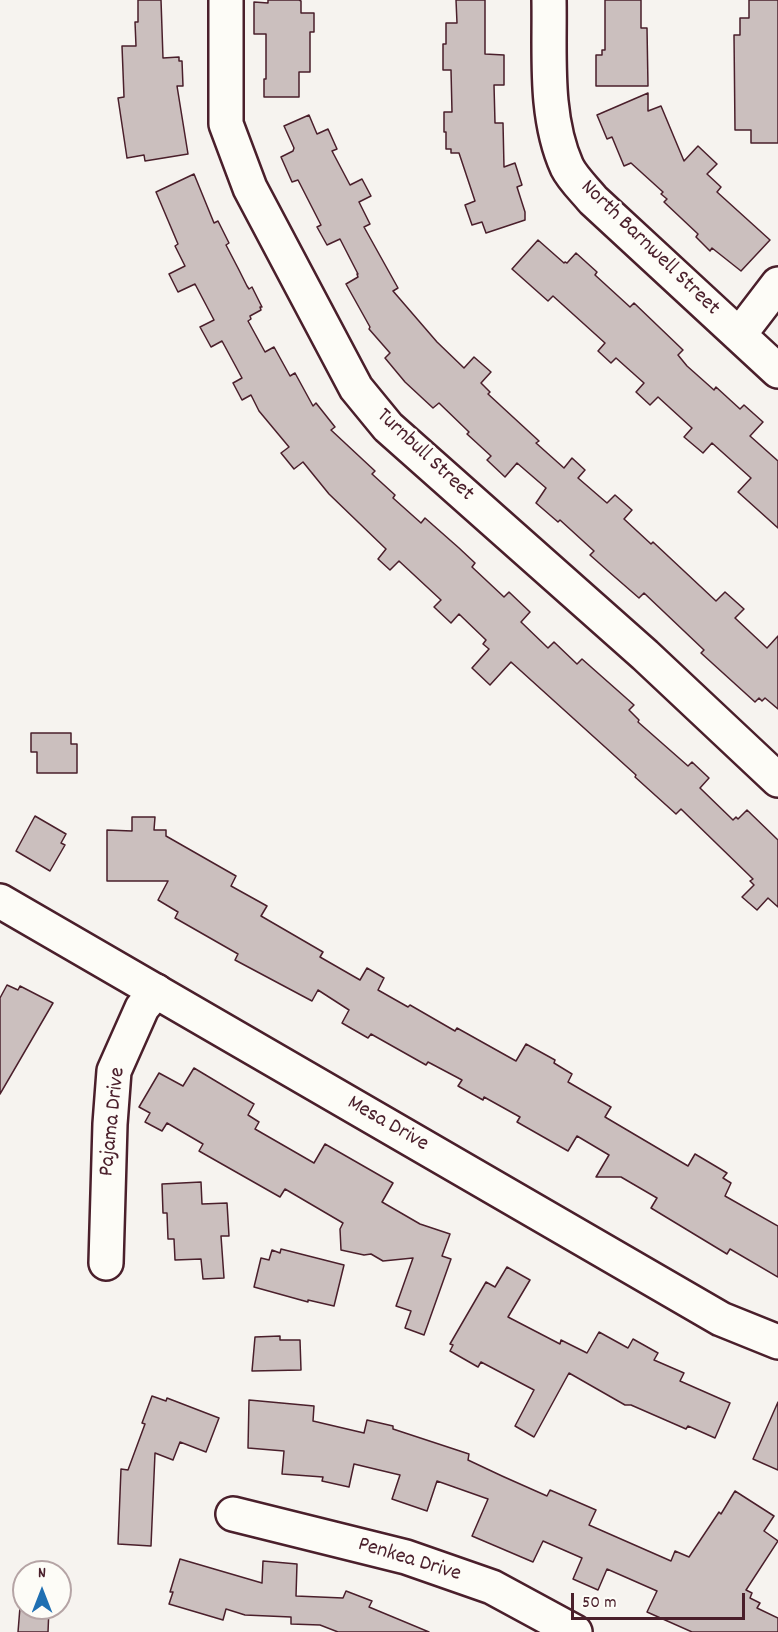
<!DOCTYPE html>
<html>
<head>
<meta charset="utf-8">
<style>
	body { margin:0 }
	#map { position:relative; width:778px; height:1632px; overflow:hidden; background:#f6f3ef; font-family:Dekko,sans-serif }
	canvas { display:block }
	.north { position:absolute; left:12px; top:1560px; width:60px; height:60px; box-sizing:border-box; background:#fdfcf7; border:2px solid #b5a4a5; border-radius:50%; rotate:0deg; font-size:16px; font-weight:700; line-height:24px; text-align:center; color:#4a1f2b }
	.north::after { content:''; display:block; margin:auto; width:21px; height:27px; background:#1f6fb2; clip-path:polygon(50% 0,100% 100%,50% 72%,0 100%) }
	.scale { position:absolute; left:571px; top:1593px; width:174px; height:27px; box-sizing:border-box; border:3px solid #4a1f2b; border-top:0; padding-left:8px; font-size:18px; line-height:21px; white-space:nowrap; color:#4a1f2b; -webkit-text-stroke:4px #fdfcf7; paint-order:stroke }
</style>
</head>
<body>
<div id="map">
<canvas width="778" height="1632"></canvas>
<div class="north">N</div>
<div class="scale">50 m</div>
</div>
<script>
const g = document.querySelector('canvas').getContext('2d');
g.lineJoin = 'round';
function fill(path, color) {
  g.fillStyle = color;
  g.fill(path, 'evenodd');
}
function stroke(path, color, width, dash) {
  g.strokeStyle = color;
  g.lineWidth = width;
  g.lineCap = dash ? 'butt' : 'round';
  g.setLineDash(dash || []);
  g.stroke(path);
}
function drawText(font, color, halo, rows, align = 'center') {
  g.font = font + ' Dekko,sans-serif';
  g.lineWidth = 5;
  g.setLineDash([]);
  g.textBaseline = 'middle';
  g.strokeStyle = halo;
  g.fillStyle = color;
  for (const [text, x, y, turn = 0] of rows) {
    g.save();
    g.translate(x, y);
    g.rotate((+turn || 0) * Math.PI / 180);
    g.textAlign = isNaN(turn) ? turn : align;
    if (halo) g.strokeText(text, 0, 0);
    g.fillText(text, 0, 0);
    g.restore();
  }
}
const building = new Path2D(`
	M138 0H161L163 58 179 57V61H182L183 86H177L188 154 145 161 144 155 127 158 118 98 124 97 122 46H136L135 22H138Z
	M268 0H299L301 1V13H314V32H310V72H299V97H264V79H266V34H254V2L268 3Z
	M456 0H485V54L504 55V85H494L495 123H503L504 167 515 163 522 185 517 187 525 212V220L486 233 482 222 472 225 465 205 475 201 459 153H451V149H446V132H444V112H452L451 70H443V44H446V23H457Z
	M605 0H641V28H647L648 86H596V55H602V50H605Z
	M749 0H778V143H751V130H735L734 35H740V18H749Z
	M648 93V111L661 106 684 161 698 146 717 164 707 174 721 187 717 192 770 240 741 271 712 248 710 251 696 237 698 234 664 202 667 199 661 194 663 192 631 163 624 166 612 137 607 139 597 115Z
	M309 115 317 134 328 129 337 149 332 151 350 185 362 179 371 196 359 202 370 224 364 227 398 288 393 291 437 342 464 368 474 357 491 372 481 383 490 392 488 394 539 441 536 443 564 468 572 458 585 470 578 478 607 503 615 495 632 510 624 519 651 544 653 542 716 601 725 592 744 609 735 618 767 648 778 636V709L765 698 762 701 759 698 755 702 701 653 704 650 644 593 639 598 608 571 590 555 594 551 560 520 558 522 536 503 546 488 517 463 505 477 487 460 491 456 467 434 469 432 439 403 433 408 405 382 385 358 390 353 369 329 370 327 346 284 358 277 357 274H358L340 239 327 245 317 227 321 225 298 180 292 182 281 157 293 151 294 148 284 126Z
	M194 174 214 223 218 221 229 243 226 245 239 270 247 286 249 289 252 287 262 307H260L261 310 250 316 251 319 248 321 265 352 274 347 290 376 295 373 313 406 316 403 335 427 331 430 375 471 372 474 395 495 393 498 421 523 425 518 459 548 475 563 472 567 504 597 509 592 530 612 521 622 548 648 554 642 577 664 582 659 634 705 629 710 639 720 638 722 688 766 692 762 709 778 700 788 733 820 736 817 738 819 747 810 778 840V907L768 898 757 910 742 897 754 885 750 881 753 879 681 809 676 814 635 777 636 775 511 662 490 685 472 668 489 649 483 644 486 640 459 614 451 623 434 607 441 600 399 561 390 570 378 559 386 549 329 494 303 462 294 469 281 453 289 447 259 411 251 395 242 400 233 383 242 378 222 341 211 347 200 327 214 320 195 284 178 292 169 274 185 266 175 246 178 244 156 192Z
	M538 240 564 263 565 262 567 263 576 253 597 272 595 275 630 307 634 303 683 350 678 355 687 366 714 390 716 387 740 409 744 405 763 422 750 436 778 461V528L738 492 751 478 712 443 703 453 684 437 692 428 658 397 650 405 636 392 644 383 616 358 611 363 598 351 605 343 553 296 548 301 512 269Z
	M31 733H71V744H77V773H37V752H31Z
	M35 816 66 834 61 843 65 845 50 871 16 851Z
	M132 817H155L154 830H166V836L236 876 231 886 267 906 261 916 323 952 320 957 360 980 367 968 384 978 378 990 408 1007 410 1005 455 1031 457 1028 516 1061 526 1044 555 1060 554 1063 572 1074 568 1082 611 1107 605 1117 688 1166 695 1154 727 1173 723 1178 731 1183 725 1196 778 1226V1277L730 1249 727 1254 651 1208 657 1198 621 1177H596L609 1155 577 1136 568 1151 517 1122 520 1117 484 1097 483 1100 458 1086 462 1080 428 1062 426 1065 371 1034 368 1038 342 1023 349 1010 318 990 312 1001 235 960 238 954 175 918 178 912 158 900 168 881H107V830L132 831Z
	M7 985 18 990 20 986 53 1003 0 1094V998Z
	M194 1068 254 1104 248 1115 259 1122 255 1129 314 1163 325 1144 393 1183 382 1202 420 1224 450 1234 442 1256 451 1259 424 1335 405 1328 411 1311 396 1306 413 1258 383 1261 371 1254 364 1255 341 1250 340 1229 343 1223 285 1189 280 1197 199 1151 203 1144 167 1123 162 1131 145 1122 150 1113 139 1107 159 1073 183 1086Z
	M201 1182 202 1204 227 1203 229 1236H221L224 1278 203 1279 201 1259 175 1260 174 1239H168L167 1213H163L162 1184Z
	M281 1249 344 1265 334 1306 308 1300V1302L254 1287 261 1258 269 1260 272 1250 280 1253Z
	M507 1267 530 1280 508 1317 560 1344 561 1340 587 1353 599 1332 628 1348 633 1339 658 1353 654 1360 684 1373 680 1381 730 1403 715 1438 688 1426 686 1429 631 1405H625L569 1373 534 1437 515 1426 534 1390 481 1362 478 1367 450 1351 453 1345 450 1344 486 1282 495 1287Z
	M280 1336V1340H300L301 1370 252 1371 255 1337Z
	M152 1396 166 1401 167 1398 219 1418 206 1452 180 1442 173 1460 155 1453 151 1546 118 1544 121 1469 128 1470 145 1424 142 1423Z
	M249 1400 314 1406 313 1421 364 1433 367 1420 393 1426V1429L469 1454 468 1460 502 1476 547 1496 550 1490 596 1510 589 1525 671 1561 675 1551 689 1557 719 1512 721 1514 735 1491 774 1516 764 1531 778 1541 746 1590 752 1593 750 1598 760 1603 757 1608 778 1618V1632H692L647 1612 657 1591 607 1569 598 1590 573 1579 582 1558 543 1541 533 1562 472 1536 488 1499 437 1481 427 1511 392 1499 400 1475 354 1464 349 1487 322 1481 323 1477 282 1474 284 1451 248 1448Z
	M778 1402V1470L753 1459Z
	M180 1559 262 1583 263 1561 297 1564 296 1596 343 1598 346 1591 372 1601 369 1607 429 1632H338L320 1625 291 1624V1617L245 1615 226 1609 223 1620 169 1604 173 1592H170Z
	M20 1607 49 1608 48 1632H18Z`);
fill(building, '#cbbfbe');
stroke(building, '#4a1f2b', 1.5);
const minor = new Path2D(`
	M226 0V124L250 188 356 388 388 427 645 655 778 780
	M549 0C550 54 544 116 567 167 573 179 585 190 593 200L778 371
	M739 335 778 284
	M106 1263 110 1124 114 1071 142 1008 156 991
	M233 1514 406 1557 492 1587 575 1632`);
const major = new Path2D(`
	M0 901 721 1319 778 1342`);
stroke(minor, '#4a1f2b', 38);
stroke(major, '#4a1f2b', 38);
stroke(minor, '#fdfcf7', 33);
stroke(major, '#fdfcf7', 33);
drawText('22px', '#4a1f2b', '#fdfcf7', [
	["North Barnwell Street",649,249,44],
	["Turnbull Street",424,456,43],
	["Pajama Drive",114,1122,-84],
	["Mesa Drive",387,1125,30],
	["Penkea Drive",409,1561,17]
]);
</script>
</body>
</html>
